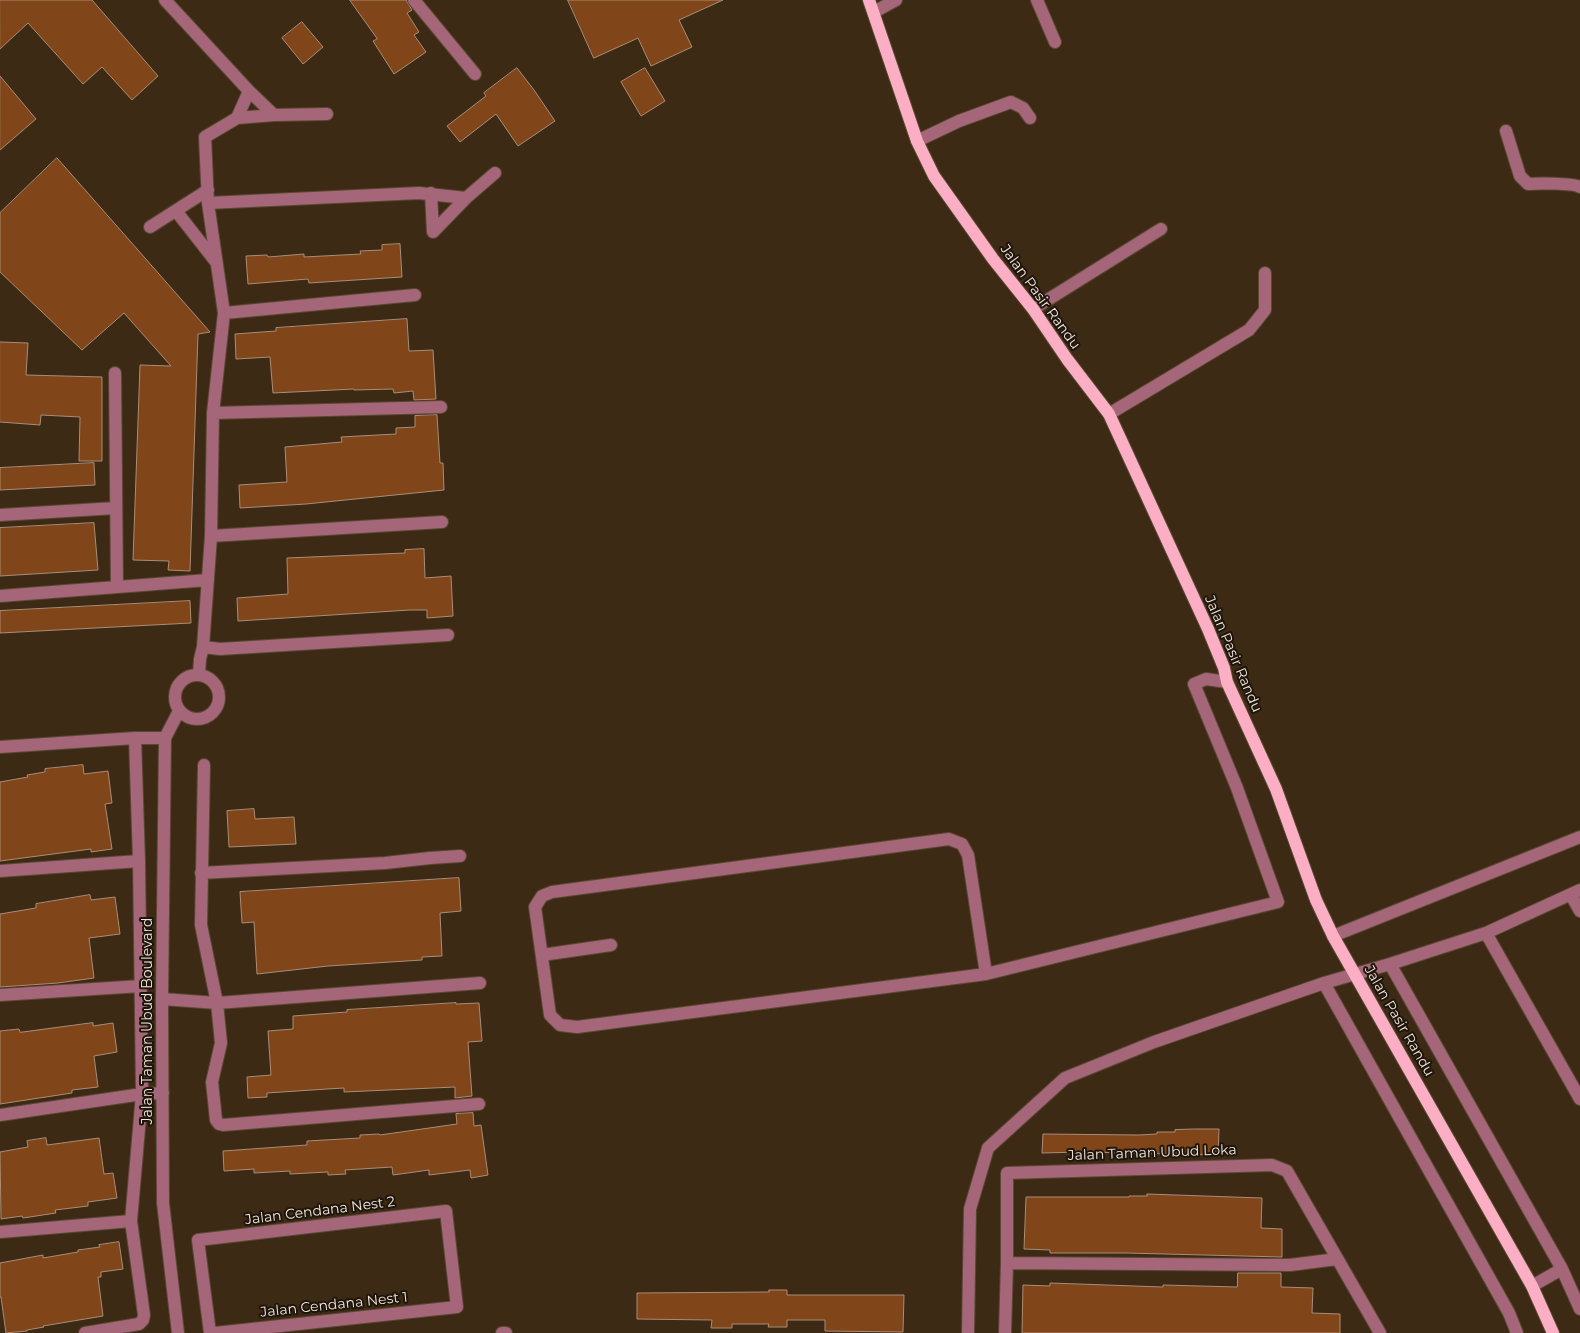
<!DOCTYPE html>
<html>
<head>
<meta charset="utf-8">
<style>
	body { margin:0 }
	canvas { display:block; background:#3d2a14 }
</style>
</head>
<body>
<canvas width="1580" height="1333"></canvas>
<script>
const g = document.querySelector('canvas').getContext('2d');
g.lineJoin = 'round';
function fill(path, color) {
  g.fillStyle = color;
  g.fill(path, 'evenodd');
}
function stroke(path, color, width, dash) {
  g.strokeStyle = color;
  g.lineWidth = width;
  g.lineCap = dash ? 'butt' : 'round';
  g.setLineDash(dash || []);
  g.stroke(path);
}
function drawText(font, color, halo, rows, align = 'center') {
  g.font = font + ' Montserrat,sans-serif';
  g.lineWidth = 4;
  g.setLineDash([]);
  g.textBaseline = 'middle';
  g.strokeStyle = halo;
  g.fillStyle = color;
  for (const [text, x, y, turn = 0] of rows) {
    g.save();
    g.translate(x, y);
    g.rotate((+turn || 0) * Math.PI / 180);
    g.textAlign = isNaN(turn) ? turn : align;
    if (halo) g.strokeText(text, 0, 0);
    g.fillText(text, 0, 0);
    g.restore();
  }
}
const building = new Path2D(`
	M0 0H92L158 76 132 100 102 67 83 84 28 23 0 49Z
	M350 0H406L412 10 407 13 419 32 414 35 426 52 394 74 373 41 377 39Z
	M568 0H723L679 20 692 47 651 66 638 38 594 58Z
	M302 22 323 47 303 64 282 38Z
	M517 68 534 90 555 121 518 146 496 114 460 142 447 126 486 96 484 93Z
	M645 68 665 101 641 116 621 82Z
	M0 76 36 119 0 150Z
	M57 158 210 332 198 334 190 571 168 570 169 561 133 560 140 365 171 366 124 313 82 350 0 272V213Z
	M400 244 402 277 309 283 308 279 248 284 246 256 267 255 268 257 304 254V257L361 254 360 251 382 250V245Z
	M407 319 409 351 433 350 436 399 414 400 413 391 394 393 393 389 354 390V389L273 393 270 357 236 359 235 334 276 331V328Z
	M0 342 28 343 26 375 102 377V461H79L80 417 41 415 40 425 0 422Z
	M437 415 440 463H443L444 490 306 504 240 508 239 485 287 482 285 447 342 442 341 437 396 434V428L415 427V416Z
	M94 463 95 485 0 490V468Z
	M94 523 98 570 0 576V528Z
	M424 549 425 578 451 576 453 616 427 618V610H410L238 621 237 598 288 594 287 558 405 553V550Z
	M190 601 191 623 0 633V611Z
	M83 765 84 774 108 771 112 803 105 804 112 849 91 852V849L0 861V782L28 777 27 775 45 772V769Z
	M254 809 255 819 294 817 296 844 229 847 227 811Z
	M459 878 461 911 440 913 442 956 422 957V960L328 966 257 974 254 922 242 923 240 892Z
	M90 895 91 900 115 897 120 934 89 938 94 978 58 983 0 987V914L36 908V904Z
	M456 1003V1004L479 1003 482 1041 468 1042 472 1096 455 1098V1087L344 1092V1088L327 1089 267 1093V1097L248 1098 247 1077 271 1075 268 1031 293 1029V1016L347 1012V1010Z
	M93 1023V1026L113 1023 117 1052 94 1056 98 1087 72 1090V1093L0 1104V1031L19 1029 20 1032Z
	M473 1113 474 1126 481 1125 488 1175 471 1178 470 1170 429 1175V1170L393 1175 392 1167 345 1170 346 1174 328 1175V1172L290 1174V1171L254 1173V1169L224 1171 223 1151 307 1145V1141L360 1138V1135L379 1134 380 1135 457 1124 456 1114Z
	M1194 1129H1219L1218 1155 1081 1152 1042 1153 1043 1134 1139 1135 1157 1134V1132H1175V1130Z
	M46 1138 47 1145 99 1138 104 1174 113 1173 117 1198 88 1202V1206L55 1210 56 1213 23 1218 22 1216 1 1219 0 1152 28 1147 27 1141Z
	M1147 1194 1262 1198 1261 1228 1282 1229V1257L1126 1253H1050V1250L1024 1249 1026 1197H1129V1196H1147Z
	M119 1242 123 1269 101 1272V1277H98L103 1316 43 1326 44 1327 27 1330V1331L6 1333 1 1297H0V1263L43 1255V1258L78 1252V1250L100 1247 99 1245Z
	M1238 1273H1281V1287L1313 1288 1312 1313 1340 1314V1333H1022L1023 1285 1050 1286V1283L1163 1287V1285L1237 1287Z
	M769 1290H787V1295H904L903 1332 825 1331V1320H787V1327H768L769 1324H732V1328H711L712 1320 637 1319V1293L769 1292Z`);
fill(building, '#804619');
stroke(building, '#a98c79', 1);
const minor = new Path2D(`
	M165 0 249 91 237 118 205 137 208 203 224 313 213 413 211 536 203 647 200 659 199 674
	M414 0 475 74
	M1037 0 1055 42
	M874 12 896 0
	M249 91 274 115 327 114
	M237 118 274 115
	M1506 131 1520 176 1528 184C1537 183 1573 183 1580 187
	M917 141 959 121 1011 102 1023 108 1030 118
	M466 198 495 173
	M208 203 419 193 466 198 433 232 431 193
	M176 211 216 262
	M150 227 208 190
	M1033 309 1161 229
	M224 313 415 295
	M115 373 117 587
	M213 413 441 407
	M1109 414 1249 330 1265 310V273
	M0 515 116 508
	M211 536 442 522
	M0 596 208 580
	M203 647 220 649 448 635
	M175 697a22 22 0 1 1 44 0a22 22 0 1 1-44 0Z
	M0 747 135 738H165
	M204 765 201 925 217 1003 221 1043 212 1082 216 1120 219 1124 223 1125 479 1104
	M0 871 139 861
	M201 873 385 863 430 858 460 856
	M1571 895 1580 911
	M1486 933 1580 1099
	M1333 936 1580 837
	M542 955 611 945
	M1390 964 1562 1269 1580 1309
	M986 974 968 855 962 844 949 839 552 892 542 896 535 907 550 1015 560 1025 577 1027 986 974 1278 902 1237 788 1194 684 1206 679 1227 682
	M1324 983 1509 1313 1517 1333
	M0 995 141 986
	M162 999 217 1003 480 983
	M0 1115 142 1094 163 1093
	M0 1232 131 1221
	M1007 1263 1290 1265 1337 1259
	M1532 1286 1562 1269
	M85 1333 139 1324 143 1320 144 1315 131 1221 142 1094 139 861 135 738
	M178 1333 163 1203 162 999 165 738 179 711
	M210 1333 198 1240 446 1211 457 1307 215 1333
	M502 1333H506
	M968 1333 970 1209 988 1148 1065 1078 1154 1042 1324 983 1390 964 1486 933 1580 890
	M1005 1333 1007 1263V1173L1272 1165 1287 1171 1380 1333`);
const major = new Path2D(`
	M869 0 917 141 934 176 993 259 1033 309 1067 359 1109 414 1208 629 1224 668 1227 682 1276 789 1316 900 1333 936 1532 1286 1553 1333`);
stroke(minor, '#5a4833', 14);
stroke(major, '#5a4833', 14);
stroke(minor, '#a46678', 12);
stroke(major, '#fcafc4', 12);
drawText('14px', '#f2e5d8', '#1e150c', [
	["Jalan Pasir Randu",1040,297,54],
	["Jalan Pasir Randu",1233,654,67],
	["Jalan Taman Ubud Boulevard",148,1021,-90],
	["Jalan Pasir Randu",1399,1021,60],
	["Jalan Taman Ubud Loka",1152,1153,-2],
	["Jalan Cendana Nest 2",320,1211,-7],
	["Jalan Cendana Nest 1",334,1305,-6]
]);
</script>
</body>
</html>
